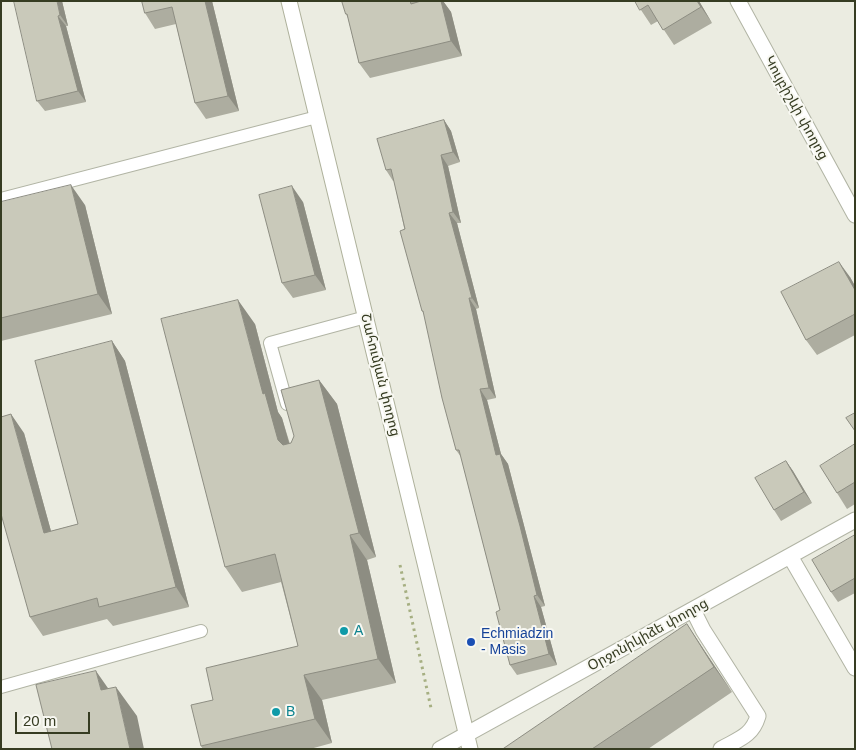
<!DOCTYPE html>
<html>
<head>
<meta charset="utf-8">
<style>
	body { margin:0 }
	#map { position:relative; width:856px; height:750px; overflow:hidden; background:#ebece1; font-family:Helvetica,sans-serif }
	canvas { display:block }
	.frame { position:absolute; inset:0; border:2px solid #363c22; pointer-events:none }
	.scale { position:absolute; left:15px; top:712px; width:75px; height:22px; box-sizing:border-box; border:2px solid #363c22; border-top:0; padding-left:6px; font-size:15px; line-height:18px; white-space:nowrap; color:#363c22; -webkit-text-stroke:4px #f8f8f2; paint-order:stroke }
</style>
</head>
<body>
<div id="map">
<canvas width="856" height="750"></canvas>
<div class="frame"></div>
<div class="scale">20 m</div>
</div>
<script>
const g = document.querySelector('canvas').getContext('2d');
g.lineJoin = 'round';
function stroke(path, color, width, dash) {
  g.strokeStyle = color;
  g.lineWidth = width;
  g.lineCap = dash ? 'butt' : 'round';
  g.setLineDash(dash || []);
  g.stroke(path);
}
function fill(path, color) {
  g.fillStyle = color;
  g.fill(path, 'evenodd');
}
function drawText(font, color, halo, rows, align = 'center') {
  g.font = font + ' Helvetica,"Noto Sans Armenian",sans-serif';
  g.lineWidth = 4;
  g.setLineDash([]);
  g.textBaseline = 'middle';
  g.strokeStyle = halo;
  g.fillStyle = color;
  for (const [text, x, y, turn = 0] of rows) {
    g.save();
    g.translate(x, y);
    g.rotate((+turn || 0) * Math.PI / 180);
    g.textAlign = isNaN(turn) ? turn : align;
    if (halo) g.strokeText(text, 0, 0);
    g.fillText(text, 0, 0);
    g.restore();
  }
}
const lane = new Path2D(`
	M1 199 317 117
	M287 404 270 343 366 317
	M1 687 201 631`);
const street = new Path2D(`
	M738 1 855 215
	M790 556 855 668
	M693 610 703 630 758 716C752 736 739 739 721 749
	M440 749 855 520`);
const secondary = new Path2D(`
	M289 1 470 749`);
stroke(lane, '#b1b4a4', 14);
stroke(street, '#b1b4a4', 17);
stroke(secondary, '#aeb19b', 17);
stroke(new Path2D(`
	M400 565 431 708`), '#a6af82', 3, [2.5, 4]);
stroke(lane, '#fff', 12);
stroke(street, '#fff', 15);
stroke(secondary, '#fff', 15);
fill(new Path2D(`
	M62 1 68 26H66L86 102 45 111 37 101Z
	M142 1H212L239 111 206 119 195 103 176 24 155 29 145 13Z
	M342 1H417V2L421 1H443L451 12 462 56 370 78 359 63 348 18 346 14Z
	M635 1H699L712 23 674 45 658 21 651 25Z
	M444 120 451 131 460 162 448 166 461 223H457L479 308 476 309 496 398 487 400 501 454 508 464 527 537 545 606 541 607 557 665 517 675 510 665 500 610 461 457 456 450 424 314 422 311 394 181H393L386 170Z
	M1 202 85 205 112 314 1 341Z
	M303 202 326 290 293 298 282 283Z
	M850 277 855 286V335L817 355 806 340Z
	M255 324 278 412 282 418 290 444 291 443 319 380 337 404 376 557 367 560 396 683 322 700 332 743 310 749H203L201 746 213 700 298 646 281 582 242 592 225 567Z
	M112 341 125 361 189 607 113 626 107 619 43 636 30 617 24 433 51 531 78 524Z
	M855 444V504L847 509 837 493Z
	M786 461 793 471 812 503 781 521 774 510Z
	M855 535V593L838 602 831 592Z
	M687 624 704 650 732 692 648 749H503Z`), '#adada0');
fill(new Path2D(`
	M57 1H62L68 26 60 15Z
	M205 1H212L239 111 228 96Z
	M441 1H443L451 12 462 56 451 41Z
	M697 1H699L712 23 701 7Z
	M58 16 66 26 86 102 78 91Z
	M444 120 451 131 460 162 453 152Z
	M441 155 448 166 461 223 453 212Z
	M71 185 85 205 112 314 98 294Z
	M292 186 303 202 326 290 315 275Z
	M449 213 457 223 479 308 472 298Z
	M839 262 850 277 855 286V291Z
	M469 298 476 309 496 398 489 388Z
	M238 300 255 324 278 412 282 418 295 464 278 440 263 394Z
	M112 341 125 361 189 607 176 587Z
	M319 380 337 404 376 557 359 533Z
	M480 389 487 400 501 454 508 464 545 606 537 595 496 455Z
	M11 414 24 433 57 553 44 533Z
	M786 461 793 471 812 503 804 492Z
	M350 535 367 560 396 683 378 659Z
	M534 596 541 607 557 665 549 654Z
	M687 624 704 650 732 692 714 667Z
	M96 671 117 701 101 690Z
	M304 675 322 700 332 743 315 719Z
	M116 687 137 716 144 749H130Z`), '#8d8d82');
const building = new Path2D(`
	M14 1H57L60 15 58 16 78 91 37 101Z
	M142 1H205L228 96 195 103 172 7 145 13Z
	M342 1H410L411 4 421 1H441L451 41 359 63 347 14H346Z
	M635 1H697L701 7 663 30 648 5 640 10Z
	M444 120 453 152 441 155 453 212 449 213 472 298H469L489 388 480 389 496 455 500 454 520 526 537 595 534 596 549 654 510 665 496 612 500 610 459 450H456L442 398 423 311H422L400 231 405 229 391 169 386 170 377 139Z
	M71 185 98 294 1 318V202Z
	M292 186 315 275 282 283 259 195Z
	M839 262 855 290V314L806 340 781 292Z
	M238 300 263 394 265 393 278 440 283 445 291 443 294 436 281 390 319 380 359 533 350 535 378 659 304 675 315 719 201 746 191 705 213 700 206 668 298 646 275 554 225 567 161 319Z
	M112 341 176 587 99 607 97 598 30 617 1 514V417L11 414 44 533 78 524 35 361Z
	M855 413V431L846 418Z
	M855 444V482L837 493 820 466Z
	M786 461 804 492 774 510 755 478Z
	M855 535V578L831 592 812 560Z
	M687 624 714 667 592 749H503Z
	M96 671 101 690 116 687 130 749H52L36 685Z`);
fill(building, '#c9c9ba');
stroke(building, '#8d8d82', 1);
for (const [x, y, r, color] of [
	[344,631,5,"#0f9aa8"],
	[471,642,5,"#1a4fb4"],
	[276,712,5,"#0f9aa8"]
]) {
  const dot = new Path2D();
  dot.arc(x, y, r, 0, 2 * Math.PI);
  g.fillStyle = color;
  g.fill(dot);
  stroke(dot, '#f8f8f2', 2);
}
drawText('14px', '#363c22', '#f8f8f2', [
	["Կույբիշևի փողոց",796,108,61],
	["Շահումյան փողոց",380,375,76],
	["Օրջոնիկիձե փողոց",648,635,-29]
]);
drawText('14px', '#0d838f', '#f8f8f2', [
	["A",354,631],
	["B",286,712]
], 'left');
drawText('14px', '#164399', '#f8f8f2', [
	["Echmiadzin",481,634],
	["- Masis",481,650]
], 'left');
</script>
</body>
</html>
